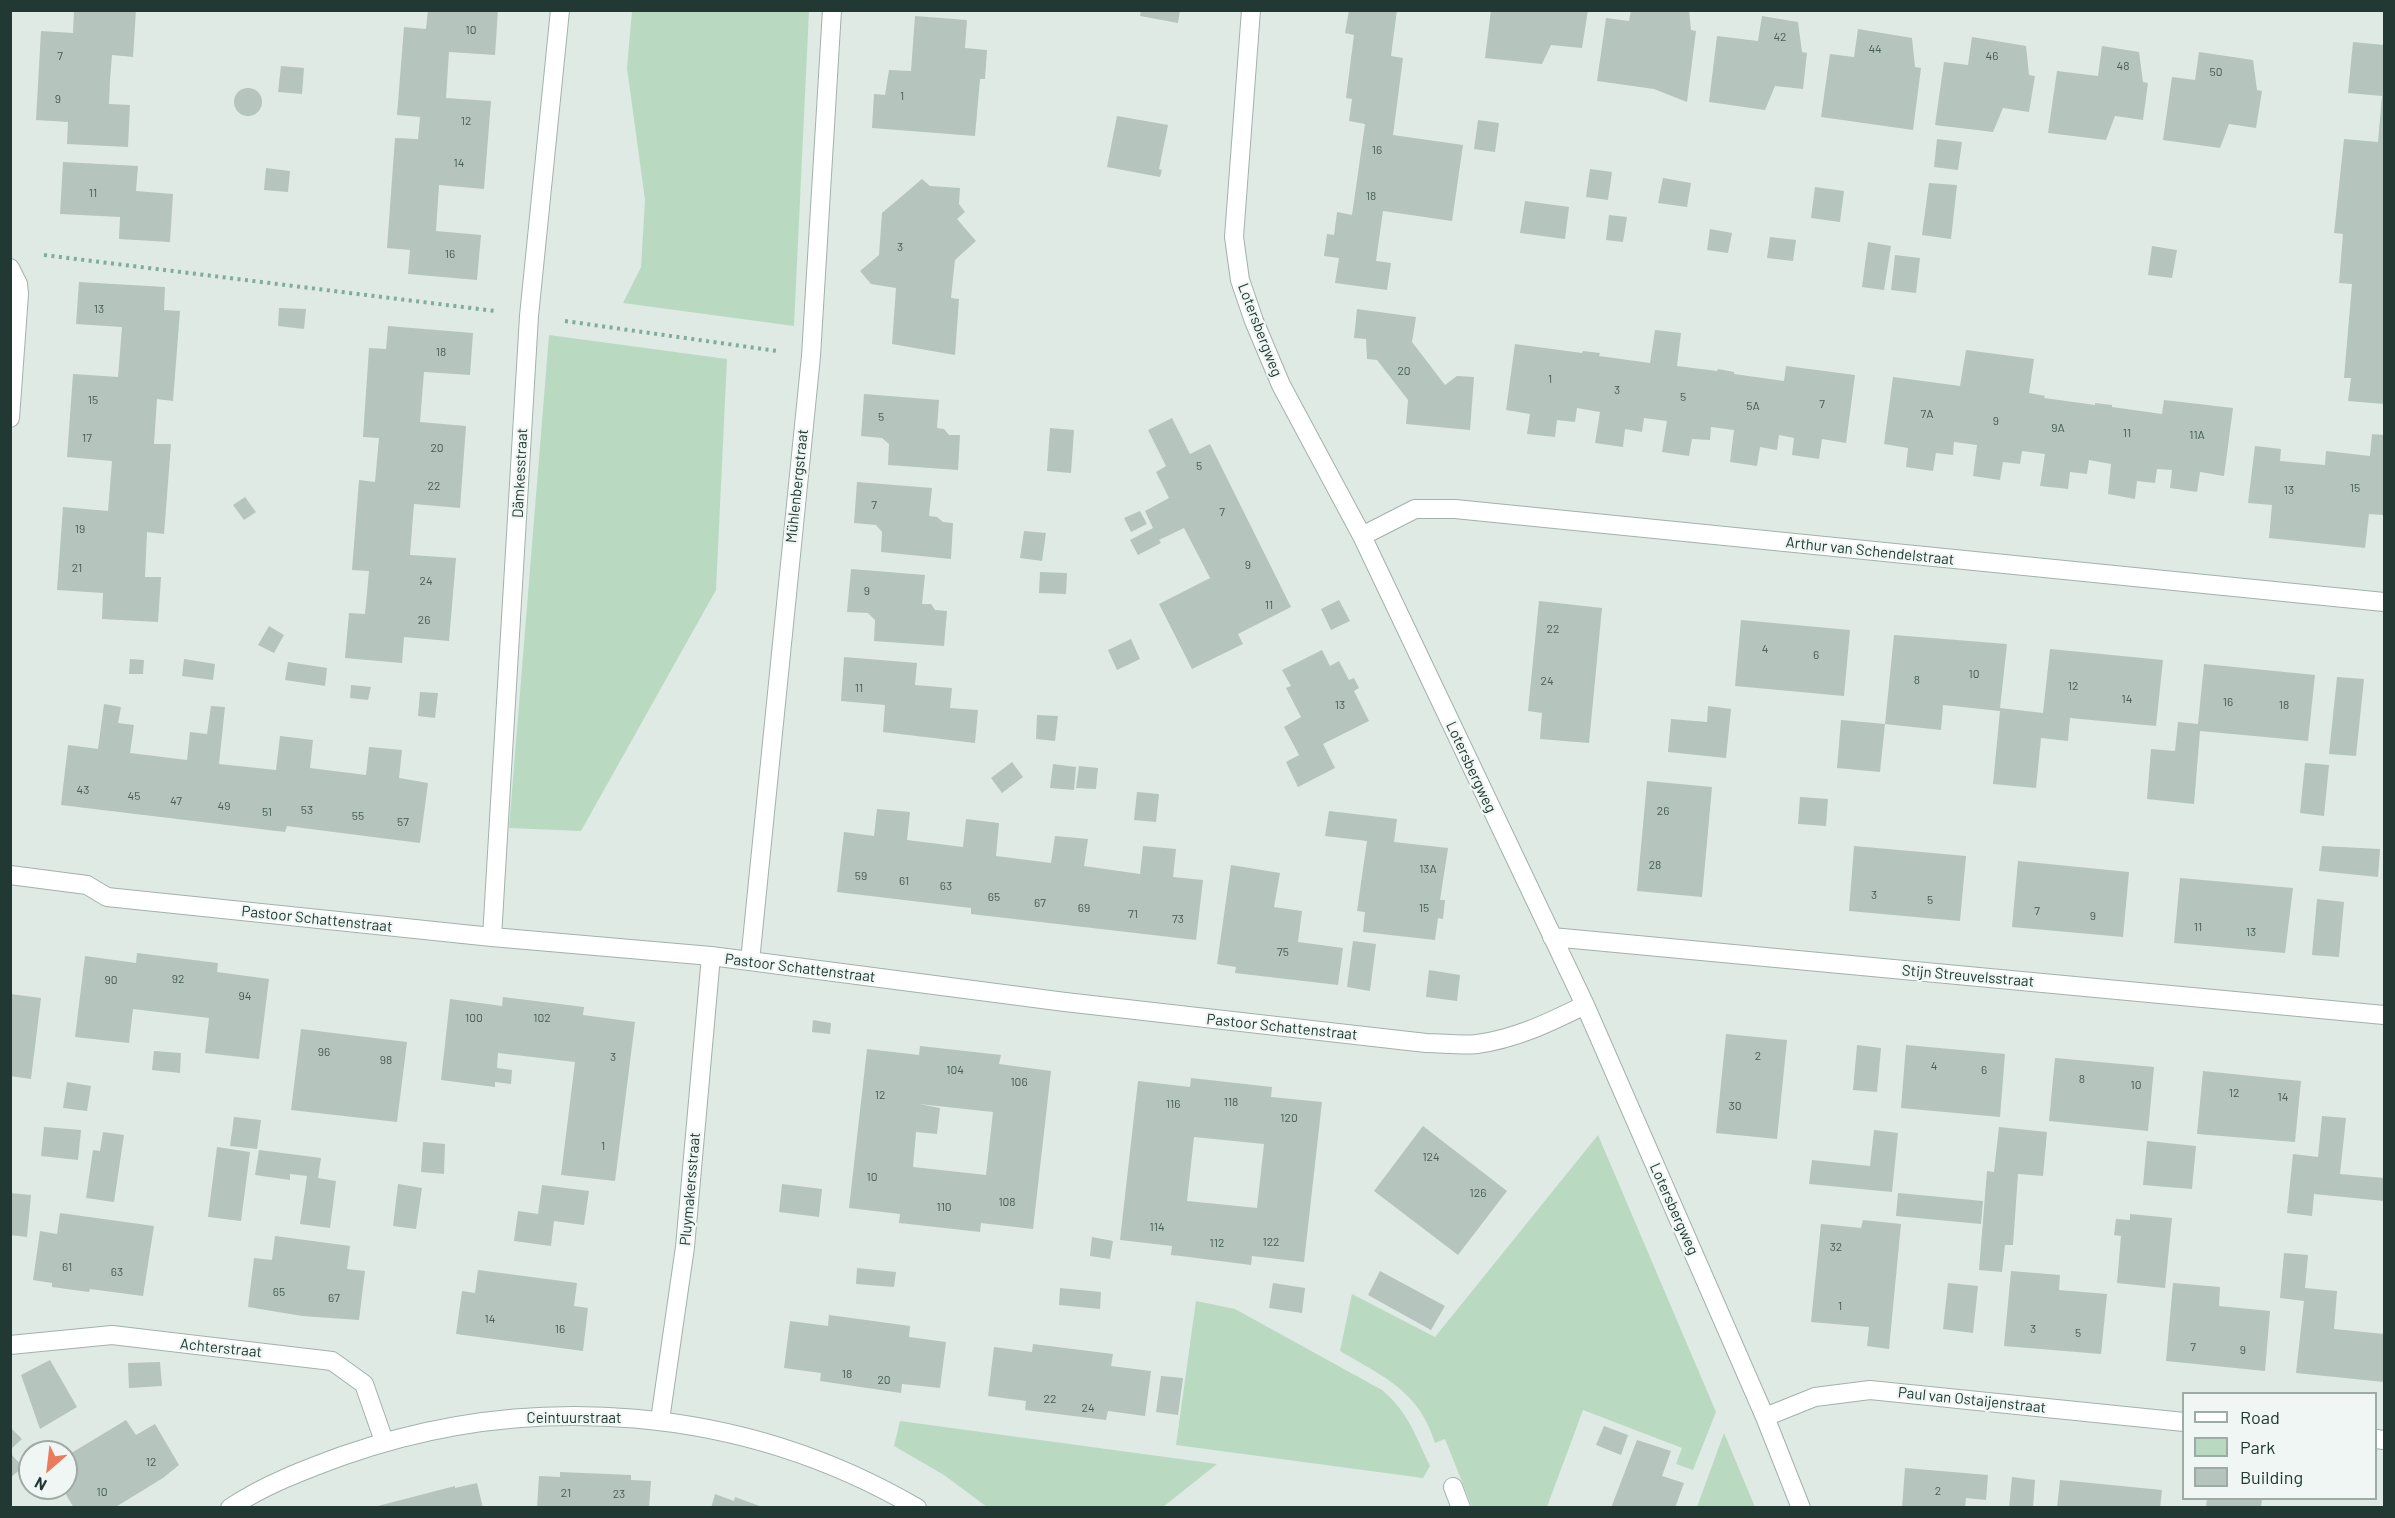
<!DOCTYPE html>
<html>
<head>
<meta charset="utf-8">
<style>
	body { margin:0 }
	#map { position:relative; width:2395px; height:1518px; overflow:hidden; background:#dfeae5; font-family:Barlow,sans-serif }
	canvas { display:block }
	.frame { position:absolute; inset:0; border:12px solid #213932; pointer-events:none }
	.legend { position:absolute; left:2182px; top:1392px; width:195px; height:108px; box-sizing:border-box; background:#eff6f3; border:2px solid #9daaa6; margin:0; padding:8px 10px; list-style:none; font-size:18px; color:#213932 }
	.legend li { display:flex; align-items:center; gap:12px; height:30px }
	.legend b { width:30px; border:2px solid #9daaa6 }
	.north { position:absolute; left:18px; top:1440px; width:60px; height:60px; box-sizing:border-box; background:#eff6f3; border:2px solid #9daaa6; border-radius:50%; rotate:208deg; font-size:16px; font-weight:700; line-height:24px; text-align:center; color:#213932 }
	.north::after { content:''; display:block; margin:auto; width:21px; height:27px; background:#ea7b5c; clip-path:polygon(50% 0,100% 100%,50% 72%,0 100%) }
</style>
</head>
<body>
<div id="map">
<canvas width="2395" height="1518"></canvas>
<div class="frame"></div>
<ul class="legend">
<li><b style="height:8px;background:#fff"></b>Road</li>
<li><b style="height:16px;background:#b9dac1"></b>Park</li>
<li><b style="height:16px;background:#b5c4bd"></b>Building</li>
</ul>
<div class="north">N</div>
</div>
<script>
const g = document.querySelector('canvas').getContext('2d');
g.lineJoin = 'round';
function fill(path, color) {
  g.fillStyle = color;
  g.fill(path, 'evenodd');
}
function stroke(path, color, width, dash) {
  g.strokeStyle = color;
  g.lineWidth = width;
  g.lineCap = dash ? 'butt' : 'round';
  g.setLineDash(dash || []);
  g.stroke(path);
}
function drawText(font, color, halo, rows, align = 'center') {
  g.font = font + ' Barlow,sans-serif';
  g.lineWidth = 4.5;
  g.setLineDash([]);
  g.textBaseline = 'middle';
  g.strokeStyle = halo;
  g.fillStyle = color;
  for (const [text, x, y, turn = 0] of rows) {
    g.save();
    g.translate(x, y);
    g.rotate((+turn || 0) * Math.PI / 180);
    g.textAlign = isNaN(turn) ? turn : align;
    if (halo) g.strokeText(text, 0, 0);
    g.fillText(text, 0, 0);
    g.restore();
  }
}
fill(new Path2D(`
	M632 11H809L794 326 623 303 641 267 645 200 627 68Z
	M549 335 727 359 716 590 581 831 509 828Z
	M1598 1135 1716 1412 1693 1470 1676 1464 1682 1448 1583 1410 1547 1507H1472L1445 1439 1435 1443C1419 1391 1384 1377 1340 1351L1352 1294 1435 1337Z
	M1196 1301 1235 1309 1382 1390C1409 1413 1415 1435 1430 1466L1423 1478 1176 1445Z
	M900 1421 1217 1464 1163 1507H987L944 1475 894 1446Z
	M1724 1433 1755 1507H1697Z`), '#b9dac1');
fill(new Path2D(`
	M74 10H136L133 57 112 55 110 80 109 104 130 105 128 147 67 144 68 122 36 120 41 31 73 33Z
	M428 10H498L495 55 449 52 446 98 491 101 484 189 439 185 436 231 481 235 477 280 408 274 410 250 387 248 395 138 418 139 420 117 397 115 404 27 426 29Z
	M1141 10H1180L1178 23 1140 16Z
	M1349 10H1397L1391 56 1403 58 1393 135 1463 145 1452 221 1383 211 1376 261 1391 263 1387 290 1335 283 1339 258 1324 256 1327 234 1334 235 1337 212 1352 215 1365 124 1349 121 1352 99 1346 98 1354 35 1345 33Z
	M1491 10H1588L1582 48 1551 45 1542 64 1485 58Z
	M1631 10H1689L1691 30 1696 31 1687 102 1654 89 1597 81 1606 18 1629 21Z
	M915 16 967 20 965 48 987 50 985 79H980L975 136 872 128 874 94 885 95 889 70 911 71Z
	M1762 16 1798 22 1802 52 1807 53 1803 89 1775 86 1765 110 1709 102 1717 36 1758 41Z
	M1858 29 1912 38 1915 67 1921 68 1913 130 1821 117 1830 54 1854 57Z
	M1972 37 2026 46 2029 75 2035 76 2029 112 2003 108 1993 132 1935 125 1944 62 1968 65Z
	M2353 42 2384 45V404L2348 401 2351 378H2344L2352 284 2339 283 2343 234 2334 233 2344 139 2378 142 2382 96 2348 93Z
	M2102 46 2139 52 2143 82 2148 83 2143 120 2115 116 2106 140 2048 133 2057 71 2098 76Z
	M2199 52 2253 60 2257 90 2262 91 2256 128 2229 124 2220 148 2163 140 2172 77 2195 80Z
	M281 66 304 68 302 94 278 92Z
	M234 102a14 14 0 1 1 28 0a14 14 0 1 1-28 0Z
	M1117 116 1168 125 1159 169 1162 170 1160 177 1107 167Z
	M1478 120 1499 123 1495 152 1474 149Z
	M1937 139 1962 142 1958 170 1934 167Z
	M63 162 138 166 136 191 173 194 170 242 119 239 120 217 60 214Z
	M266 168 290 171 288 192 264 190Z
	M1590 169 1612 172 1608 200 1586 197Z
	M1663 178 1691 183 1687 207 1658 203Z
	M922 179 930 186 960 188 959 204 965 212 957 219 976 241 955 260 951 298 959 299 955 355 892 344 896 288 871 284 860 271 879 255 882 213Z
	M1929 183 1957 185 1951 239 1922 235Z
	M1815 187 1844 191 1840 222 1811 218Z
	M1525 201 1569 207 1565 239 1520 233Z
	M1609 215 1627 217 1623 242 1606 240Z
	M1710 229 1732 233 1728 253 1707 250Z
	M1770 237 1796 240 1793 261 1767 258Z
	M1868 242 1891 246 1884 290 1862 287Z
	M2152 246 2177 250 2172 278 2148 275Z
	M1895 255 1920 258 1916 293 1891 290Z
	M79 282 165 287 164 310 180 311 173 401 157 399 154 444H171L164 534 147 532 145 577H161L158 622 102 619 103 593 57 590 63 507 108 511 112 461 67 457 73 374 118 377 122 327 76 324Z
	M279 308 306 309 304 329 278 326Z
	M1357 309 1416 317 1412 342 1445 385 1457 376 1474 377 1470 430 1406 424 1408 400 1377 360 1367 359 1366 339 1354 338Z
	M388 326 473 333 470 375 424 372 420 422 466 426 460 508 414 504 410 555 456 558 449 641 404 637 402 663 345 658 349 613 365 614 369 571 352 570 359 480 375 482 379 438 363 437 369 348 386 349Z
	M1655 330 1681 333 1677 366 1717 371 1718 369 1734 372V374L1784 381 1786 366 1855 375 1846 443 1822 439 1819 459 1792 455 1794 438 1779 435 1777 450 1760 447 1757 466 1730 462 1734 430 1711 427 1710 440 1692 439 1689 456 1662 452 1667 421 1644 418 1642 432 1625 429 1623 447 1595 443 1600 412 1577 408 1575 422 1557 420 1555 437 1527 434 1530 414 1506 410 1515 344 1582 353 1583 351 1600 353 1599 356 1650 363Z
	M1966 350 2034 359 2029 393 2045 396 2044 398 2095 405V403L2112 405V407L2162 414 2164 400 2233 408 2224 476 2200 472 2197 492 2170 488 2172 470 2157 469 2155 483 2137 481 2135 499 2108 494 2111 464 2089 460 2087 474 2070 472 2068 489 2040 486 2045 454 2022 451 2020 464 2003 462 2000 480 1973 476 1977 445 1954 442 1953 455 1936 453 1933 471 1906 467 1908 448 1884 444 1893 377 1960 386Z
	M864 394 939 400 937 428 944 429 949 435H960L958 470 888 465 889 444 882 438 861 436Z
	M1172 418 1190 454 1210 444 1291 607 1238 634 1243 644 1192 669 1159 604 1210 578 1184 528 1159 540 1161 543 1138 555 1130 540 1153 528 1145 511 1169 498 1156 472 1166 466 1148 430Z
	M1050 428 1074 430 1071 473 1047 471Z
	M2372 434 2384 435V515L2369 514 2365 548 2269 538 2272 505 2248 503 2255 446 2281 449 2280 461 2325 465 2326 451 2370 456Z
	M857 482 932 488 929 516 937 517 943 522 953 523 951 559 881 552 882 532 876 525 854 523Z
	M245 497 256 512 244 520 233 505Z
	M1140 511 1147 524 1131 532 1124 518Z
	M1024 531 1046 533 1042 561 1020 558Z
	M851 569 925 575 922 604H931L935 610 947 611 944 646 874 641 875 620 868 613 847 612Z
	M1040 572 1067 573 1066 594 1039 593Z
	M1339 600 1350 621 1331 630 1321 609Z
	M1539 601 1602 608 1589 743 1540 739 1542 713 1528 711Z
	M1741 620 1850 630 1844 696 1735 686Z
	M269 626 284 635 274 653 258 645Z
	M1894 635 2007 644 2000 708 2043 713 2050 649 2163 660 2156 726 2070 718 2068 741 2041 738 2036 788 1993 784 2000 711 1943 705 1941 730 1885 724Z
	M1131 639 1140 659 1117 670 1108 650Z
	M1322 650 1330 666 1339 661 1349 680 1354 678 1359 688 1354 691 1369 721 1323 744 1335 768 1298 787 1286 762 1299 755 1284 727 1301 717 1286 688 1291 686 1282 670Z
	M844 657 917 663 915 685 952 688 950 708 978 710 975 743 883 732 885 705 841 701Z
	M130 659 144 660 143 674H129Z
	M184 659 215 664 213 680 182 676Z
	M288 662 327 668 325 686 285 680Z
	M2204 664 2315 675 2308 741 2200 731 2194 804 2147 799 2151 749 2175 751 2178 722 2198 724Z
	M2337 677 2364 679 2356 756 2329 754Z
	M351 685 371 687 368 700 350 698Z
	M420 692 438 693 435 718 418 716Z
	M104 704 121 707 118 723 134 725 130 753 187 760 190 732 207 734 211 706 225 707 219 764 276 770 280 736 313 740 310 768 366 775 369 747 402 750 399 778 428 783 420 843 287 826 285 832 61 805 68 745 98 749Z
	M1708 706 1731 709 1726 758 1668 752 1671 719 1707 722Z
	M1037 715 1058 716 1055 741 1036 739Z
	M1841 720 1885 724 1880 772 1837 768Z
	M1012 762 1023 777 1002 793 991 778Z
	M2305 763 2329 765 2324 816 2300 813Z
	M1053 764 1076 767 1074 790 1050 788Z
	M1079 766 1098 768 1096 789 1076 788Z
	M1647 781 1712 787 1702 897 1637 891Z
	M1137 792 1159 794 1156 822 1134 820Z
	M1800 797 1828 799 1826 826 1798 824Z
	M877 809 910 812 907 840 963 847 966 819 999 823 996 856 1051 863 1055 836 1088 839 1084 866 1140 874 1143 846 1176 849 1173 877 1203 880 1196 940 971 914V908L837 892 844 832 874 836Z
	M1329 811 1397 819 1394 842 1448 848 1440 900H1445L1443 919 1438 918 1435 940 1363 932 1365 912 1357 911 1367 841 1325 836Z
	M1854 846 1966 856 1960 921 1849 911Z
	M2322 846 2380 849 2378 877 2319 871Z
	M2018 861 2129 872 2123 937 2012 927Z
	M1231 865 1280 873 1274 907 1302 911 1298 942 1343 948 1338 985 1235 973 1236 967 1217 964Z
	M2180 878 2293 888 2285 953 2174 943Z
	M2317 899 2344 902 2339 957 2312 955Z
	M1353 941 1376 944 1370 991 1347 987Z
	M137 953 218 963 217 972 269 979 259 1059 205 1053 209 1018 133 1009 129 1043 75 1037 85 956 136 963Z
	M1429 970 1460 975 1457 1001 1426 997Z
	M10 994 41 998 31 1079 10 1076Z
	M503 997 584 1007 583 1015 635 1022 615 1181 561 1175 575 1062 498 1053 497 1068 512 1070 511 1084 495 1082V1087L441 1080 450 999 502 1006Z
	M813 1020 831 1023 830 1034 812 1032Z
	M301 1029 407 1042 397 1122 291 1110Z
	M1726 1034 1787 1040 1777 1139 1716 1133Z
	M1857 1045 1881 1048 1877 1092 1853 1090Z
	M1906 1045 2005 1054 2000 1117 1901 1108Z
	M920 1046 1001 1055 999 1064 1051 1071 1033 1229 981 1223 980 1232 909 1224 899 1223 900 1214 849 1208 867 1049 919 1055ZM919 1104 993 1112 986 1175 913 1167 916 1132 937 1134 940 1108Z
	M154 1051 181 1053 180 1073 152 1070Z
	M2055 1058 2154 1067 2148 1131 2049 1121Z
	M2203 1071 2301 1081 2295 1142 2197 1134Z
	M1191 1078 1272 1087 1271 1097 1322 1102 1304 1262 1252 1256 1251 1265 1181 1256 1171 1255 1172 1246 1120 1240 1138 1081 1190 1087ZM1194 1137 1264 1144 1257 1208 1187 1201Z
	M67 1082 91 1086 87 1111 63 1108Z
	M2322 1116 2346 1118 2340 1174 2384 1178V1201L2314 1194 2312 1216 2287 1213 2293 1154 2318 1157Z
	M234 1117 261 1120 257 1149 230 1146Z
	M1423 1126 1507 1191 1458 1255 1374 1191Z
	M44 1127 81 1130 78 1160 41 1156Z
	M1999 1127 2047 1132 2043 1176 2018 1174 2013 1245H2005L2002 1272 1979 1270 1987 1171 1994 1172Z
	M1874 1130 1898 1133 1892 1192 1809 1184 1812 1160 1870 1166Z
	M103 1132 124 1135 114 1202 86 1198 93 1150 100 1151Z
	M2147 1141 2196 1146 2192 1189 2143 1185Z
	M423 1142 445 1144 444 1174 421 1172Z
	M217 1147 250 1152 241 1221 208 1217Z
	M259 1150 321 1158 318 1178 336 1181 330 1228 300 1224 307 1176 290 1174V1180L255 1175Z
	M398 1184 422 1188 416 1229 393 1226Z
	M782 1184 822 1189 819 1217 779 1212Z
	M542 1185 589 1191 584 1225 554 1221 551 1246 514 1241 518 1211 538 1214Z
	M10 1193 31 1195 27 1237 10 1235Z
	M1898 1193 1983 1201 1981 1224 1896 1216Z
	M60 1213 154 1226 143 1296 90 1289 89 1292 52 1287V1283L33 1280 40 1231 57 1234Z
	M2130 1214 2172 1218 2165 1288 2117 1283 2121 1236 2114 1235 2116 1219 2130 1220Z
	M1863 1220 1901 1224 1889 1349 1867 1346 1869 1327 1811 1322 1821 1224 1861 1228Z
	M275 1236 350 1246 347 1269 365 1271 359 1320 302 1316 248 1307 254 1258 272 1260Z
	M1092 1237 1113 1241 1110 1259 1090 1256Z
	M2284 1253 2308 1255 2305 1288 2337 1291 2334 1329 2384 1334V1382L2296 1373 2304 1301 2280 1298Z
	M857 1268 896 1272 894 1287 856 1284Z
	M478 1270 577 1283 574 1306 588 1308 583 1351 456 1334 462 1291 475 1293Z
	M1380 1271 1445 1306 1431 1330 1368 1295Z
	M2011 1271 2060 1275 2059 1290 2107 1294 2101 1354 2004 1346Z
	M1273 1283 1305 1288 1302 1313 1269 1308Z
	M1948 1283 1978 1286 1973 1333 1943 1329Z
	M2173 1283 2220 1287 2219 1306 2270 1311 2265 1371 2166 1361Z
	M1060 1288 1101 1292 1100 1309 1059 1305Z
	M829 1315 910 1326 909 1337 946 1342 940 1388 902 1384 901 1393 820 1381 821 1373 784 1368 790 1321 828 1326Z
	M1033 1344 1113 1354 1111 1366 1151 1371 1145 1416 1108 1411 1106 1420 1025 1410 1026 1401 988 1396 994 1347 1032 1352Z
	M50 1360 77 1407 40 1429 21 1375Z
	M160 1362 162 1386 129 1388 128 1363Z
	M1161 1376 1183 1378 1178 1415 1156 1412Z
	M126 1420 136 1435 155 1424 179 1465 163 1478 114 1508H74L62 1488H66V1478L77 1471 68 1455Z
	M1604 1426 1628 1435 1621 1455 1596 1445Z
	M10 1427 22 1439 10 1450Z
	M1637 1440 1671 1451 1662 1476 1684 1483 1675 1508H1611Z
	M10 1453 23 1467 10 1478Z
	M1905 1468 1988 1475 1986 1500 1966 1498 1965 1508H1902Z
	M560 1472 631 1475V1480L651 1481 649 1508H537L539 1476 560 1477Z
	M2012 1477 2035 1480 2033 1508H2009Z
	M2060 1480 2162 1490 2160 1508H2057Z
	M477 1483 483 1508H370L455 1486V1488Z
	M715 1494 734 1501 735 1497 765 1508H711Z
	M2207 1498H2258L2262 1499 2261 1508H2206Z`), '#b5c4bd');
const street = new Path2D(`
	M1251 10 1234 237 1240 280 1254 321 1281 385 1362 536 1585 1005 1765 1417 1801 1508
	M10 268 18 284 19 294 10 418
	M1362 536 1415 509H1455L2384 602
	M10 875 87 885 107 897 492 937 711 956 1065 1002 1426 1043C1443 1043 1460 1046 1477 1044 1516 1039 1550 1022 1585 1005
	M492 937 529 316 560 10
	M1552 937 2384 1015
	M750 961 811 356 832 10
	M10 1345 112 1335 332 1361 364 1384 384 1441
	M1765 1417 1815 1397 1870 1390 2184 1422
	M660 1420 685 1247 711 956
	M2376 1439 2384 1440
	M1453 1487 1461 1508
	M230 1508C264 1485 304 1470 342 1456 531 1389 743 1406 917 1508`);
stroke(street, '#a2b1ac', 20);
stroke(new Path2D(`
	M44 255 495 311
	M565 321 777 351`), '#81ac9d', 4, [3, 4.5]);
stroke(street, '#fff', 18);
drawText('12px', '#465c55', null, [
	["10",471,30],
	["42",1780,37],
	["44",1875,49],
	["7",60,56],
	["46",1992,56],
	["48",2123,66],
	["50",2216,72],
	["1",902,96],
	["9",58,99],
	["12",466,121],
	["16",1377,150],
	["14",459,163],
	["11",93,193],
	["18",1371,196],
	["3",900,247],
	["16",450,254],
	["13",99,309],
	["18",441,352],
	["20",1404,371],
	["1",1550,379],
	["3",1617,390],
	["5",1683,397],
	["15",93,400],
	["7",1822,404],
	["5A",1753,406],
	["7A",1927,414],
	["5",881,417],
	["9",1996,421],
	["9A",2058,428],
	["11",2127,433],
	["11A",2197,435],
	["17",87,438],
	["20",437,448],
	["5",1199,466],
	["22",434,486],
	["15",2355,488],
	["13",2289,490],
	["7",874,505],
	["7",1222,512],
	["19",80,529],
	["9",1248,565],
	["21",77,568],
	["24",426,581],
	["9",867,591],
	["11",1269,605],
	["26",424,620],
	["22",1553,629],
	["4",1765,649],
	["6",1816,655],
	["10",1974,674],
	["8",1917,680],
	["24",1547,681],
	["12",2073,686],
	["11",859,688],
	["14",2127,699],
	["16",2228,702],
	["13",1340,705],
	["18",2284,705],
	["43",83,790],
	["45",134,796],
	["47",176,801],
	["49",224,806],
	["53",307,810],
	["26",1663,811],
	["51",267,812],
	["55",358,816],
	["57",403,822],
	["28",1655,865],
	["13A",1428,869],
	["59",861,876],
	["61",904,881],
	["63",946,886],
	["3",1874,895],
	["65",994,897],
	["5",1930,900],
	["67",1040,903],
	["69",1084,908],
	["15",1424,908],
	["7",2037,911],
	["71",1133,914],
	["9",2093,916],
	["73",1178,919],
	["11",2198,927],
	["13",2251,932],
	["75",1283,952],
	["92",178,979],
	["90",111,980],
	["94",245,996],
	["100",474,1018],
	["102",542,1018],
	["96",324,1052],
	["2",1758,1056],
	["3",613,1057],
	["98",386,1060],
	["4",1934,1066],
	["104",955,1070],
	["6",1984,1070],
	["8",2082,1079],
	["106",1019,1082],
	["10",2136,1085],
	["12",2234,1093],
	["12",880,1095],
	["14",2283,1097],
	["118",1231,1102],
	["116",1173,1104],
	["30",1735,1106],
	["120",1289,1118],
	["1",603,1146],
	["124",1431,1157],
	["10",872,1177],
	["126",1478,1193],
	["108",1007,1202],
	["110",944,1207],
	["114",1157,1227],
	["122",1271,1242],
	["112",1217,1243],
	["32",1836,1247],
	["61",67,1267],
	["63",117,1272],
	["65",279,1292],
	["67",334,1298],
	["1",1840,1306],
	["14",490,1319],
	["16",560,1329],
	["3",2033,1329],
	["5",2078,1333],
	["7",2193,1347],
	["9",2243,1350],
	["18",847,1374],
	["20",884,1380],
	["22",1050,1399],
	["24",1088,1408],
	["12",151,1462],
	["2",1938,1491],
	["10",102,1492],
	["21",566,1493],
	["23",619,1494]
]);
drawText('15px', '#213932', '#eff6f3', [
	["Lotersbergweg",1260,330,69],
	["Dämkesstraat",520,473,-87],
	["Mühlenbergstraat",797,486,-84],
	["Arthur van Schendelstraat",1870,551,6],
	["Lotersbergweg",1471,767,65],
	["Pastoor Schattenstraat",317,919,6],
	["Pastoor Schattenstraat",800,968,7],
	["Stijn Streuvelsstraat",1968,976,5],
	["Pastoor Schattenstraat",1282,1027,6],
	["Pluymakersstraat",690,1189,-85],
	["Lotersbergweg",1674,1209,66],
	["Achterstraat",221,1348,6],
	["Paul van Ostaijenstraat",1972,1400,6],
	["Ceintuurstraat",574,1418]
]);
</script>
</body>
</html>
